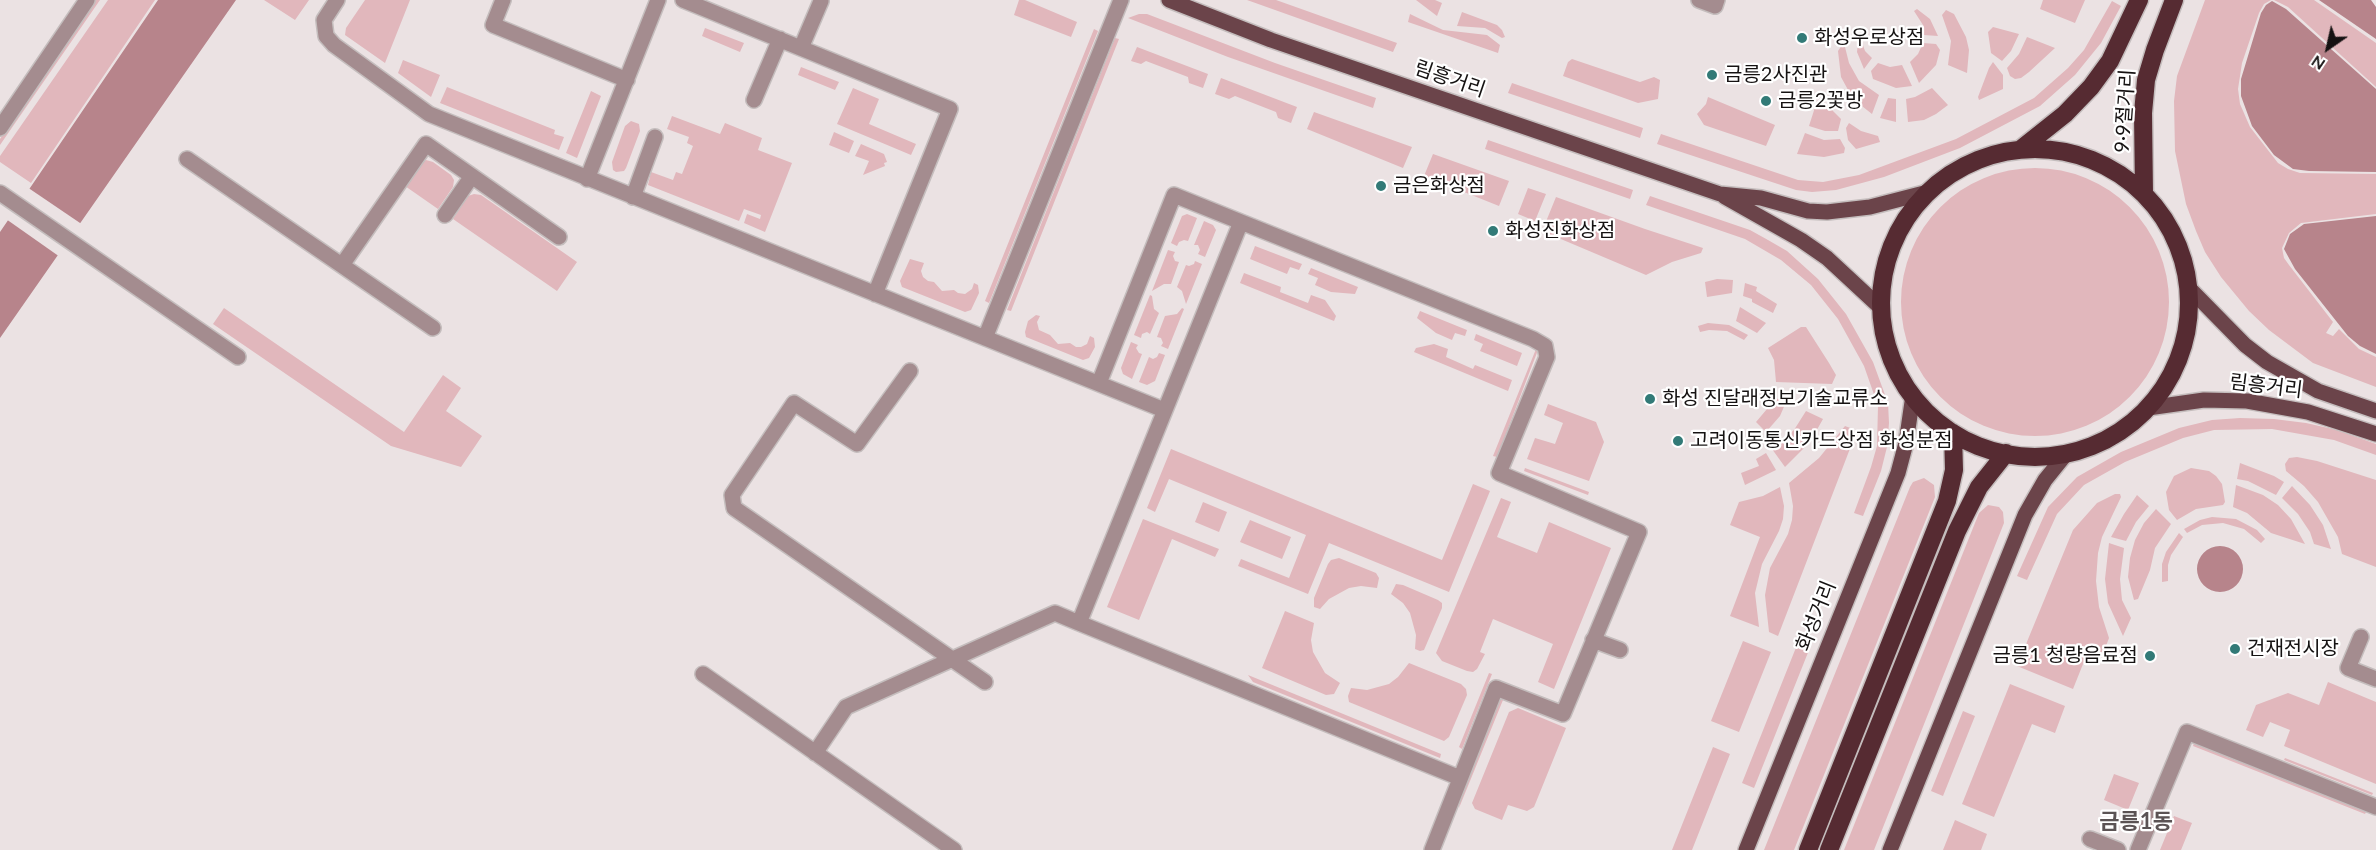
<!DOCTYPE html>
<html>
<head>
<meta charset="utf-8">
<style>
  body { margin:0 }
  #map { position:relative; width:2376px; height:850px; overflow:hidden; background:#ebe2e3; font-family:Lato,sans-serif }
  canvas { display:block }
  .north { position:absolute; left:2298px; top:18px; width:60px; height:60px; -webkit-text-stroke:4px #fff; paint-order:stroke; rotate:214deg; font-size:16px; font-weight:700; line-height:24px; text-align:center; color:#151212 }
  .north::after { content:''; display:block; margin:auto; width:21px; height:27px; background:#151212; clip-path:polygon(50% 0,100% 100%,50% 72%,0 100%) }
</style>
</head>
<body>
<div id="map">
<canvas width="2376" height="850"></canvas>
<div class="north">N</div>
</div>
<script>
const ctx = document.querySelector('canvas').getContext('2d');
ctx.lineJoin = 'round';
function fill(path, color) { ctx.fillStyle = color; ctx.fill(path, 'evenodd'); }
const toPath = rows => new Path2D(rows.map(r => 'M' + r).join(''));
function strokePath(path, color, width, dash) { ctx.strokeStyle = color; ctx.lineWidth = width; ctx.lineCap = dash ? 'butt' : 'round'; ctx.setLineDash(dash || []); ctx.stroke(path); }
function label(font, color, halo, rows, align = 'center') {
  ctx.font = font + ' Lato,"Noto Sans KR",sans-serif'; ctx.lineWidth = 4.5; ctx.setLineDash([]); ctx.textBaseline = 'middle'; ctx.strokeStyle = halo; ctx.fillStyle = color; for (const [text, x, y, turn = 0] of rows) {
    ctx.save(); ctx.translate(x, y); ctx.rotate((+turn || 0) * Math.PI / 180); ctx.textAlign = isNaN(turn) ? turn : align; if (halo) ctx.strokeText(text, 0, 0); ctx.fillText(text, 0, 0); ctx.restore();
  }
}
const green = toPath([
  [96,0,100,0,0,145,0,139],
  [108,0,155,0,31,183,0,162,0,156],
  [264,0,309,0,295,20],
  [365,0,410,0,385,63,345,35,346,28],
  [1019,0,1025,0,1077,22,1071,37,1014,15],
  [1247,0,1276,0,1397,43,1393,52],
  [1416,0,1435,0,1442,3,1437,16],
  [2043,0,2085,0,2075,23,2040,9],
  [2205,0,2271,0,2264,4,2259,13,2242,63,2238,89,2240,104,2250,127,2278,163,2288,169,2300,173,2376,174,2376,214,2301,223,2289,233,2282,248,2284,258,2289,265,2333,322,2326,333,2333,336,2339,329,2359,349,2376,357,2376,387,2313,363,2269,330,2249,311,2221,277,2205,252,2196,231,2186,204,2175,151,2174,101,2177,76],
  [2274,0,2314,0,2376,43,2376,87,2288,7],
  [2112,1,2121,6,2101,43,2075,75,2040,106,1960,148,1884,177,1836,190,1812,192,1796,190,1657,144,1661,134,1798,180,1823,182,1859,175,1956,139,2034,98,2068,68,2084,50],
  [1917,9,1930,19,1938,36,1924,35,1923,25,1914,11],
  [1946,10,1954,14,1966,37,1969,50,1967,73,1948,65,1951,41,1942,15],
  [1462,12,1497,25,1502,30,1505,37,1502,38,1485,28,1457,26],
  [1139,14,1147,14,1275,63,1376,98,1373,108,1228,57,1128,18],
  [1410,14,1443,30,1487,35,1500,45,1498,53,1408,22],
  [1993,27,2019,34,2011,51,2002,61,1991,53,1988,32],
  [705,28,744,43,740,52,702,36],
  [1094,29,1098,31,989,303,985,301],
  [1859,34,1865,51,1872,58,1864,69,1857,52],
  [2027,37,2055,48,2029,72,2021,78,2015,79,2010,76,2007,68,2019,54],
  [1115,38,1119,39,1011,311,1007,310],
  [1923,43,1936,44,1940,50,1936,65,1919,83,1910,62,1918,54],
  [1842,45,1845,47,1849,63,1859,81,1879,95,1872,114,1853,99,1841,77,1838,51],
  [1137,47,1208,74,1203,88,1189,83,1188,77,1146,61,1141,64,1131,61],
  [1572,59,1640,82,1654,77,1660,80,1658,99,1638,103,1563,76,1568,62],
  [403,60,440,75,431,97,398,73],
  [1993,62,2003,75,2003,89,1979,100,1978,97,1989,68],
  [1878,63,1890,67,1902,65,1912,86,1896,88,1873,79,1871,71],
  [801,67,839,82,835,90,798,75],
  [1221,78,1297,107,1291,123,1278,118,1276,112,1235,96,1229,99,1215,94],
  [1512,83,1643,128,1640,138,1508,93],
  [447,87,555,130,554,134,564,137,559,150,440,103],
  [853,88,879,99,869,124,916,144,911,155,837,124],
  [1932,88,1948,105,1936,114,1924,120,1908,122,1906,99,1915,97],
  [591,91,601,96,577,158,566,153],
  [1708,97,1775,125,1766,146,1704,125,1697,114,1706,104],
  [1888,98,1896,99,1896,122,1880,118],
  [1821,99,1841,119,1838,131,1825,131,1809,126,1817,101],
  [1314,112,1412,147,1403,168,1307,129],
  [672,116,720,134,725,123,762,138,758,150,792,163,765,232,744,223,747,214,760,219,761,215,744,209,739,221,648,185,651,172,673,180,676,172,682,174,693,146,687,143,689,137,667,129],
  [631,121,639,124,640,131,626,168,624,171,616,172,613,170,612,162,625,126],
  [1849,123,1861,131,1878,136,1880,142,1856,149,1848,140,1846,128],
  [834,132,854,141,849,153,829,145],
  [1805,133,1824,140,1840,139,1845,148,1844,153,1824,157,1797,154],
  [1488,140,1633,190,1630,199,1485,149],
  [861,144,884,154,887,162,884,163,885,166,863,175,869,161,855,156],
  [1433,154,1509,181,1499,206,1424,176],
  [426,160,433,162,451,175,454,180,453,187,438,209,405,186,420,165],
  '1901 302a134 134 0 1 1 268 0a134 134 0 1 1-268 0Z',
  [1528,188,1546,194,1535,221,1518,214],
  [474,194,481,195,577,262,557,291,453,219,468,196],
  [1650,196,1750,230,1768,240,1787,251,1818,279,1846,314,1873,362,1888,403,1889,423,1887,447,1881,471,1863,516,1854,513,1871,467,1877,446,1878,406,1864,366,1838,319,1811,285,1781,260,1745,239,1646,205],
  [1556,197,1645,229,1703,248,1701,253,1672,262,1646,275,1549,234,1549,227,1545,224],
  [1187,214,1197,218,1188,241,1184,240,1179,242,1177,246,1171,243,1182,216],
  [1204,221,1213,225,1216,230,1205,257,1198,254,1200,250,1198,245,1194,245],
  [1255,246,1302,264,1299,270,1290,267,1287,274,1250,259],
  [1168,250,1175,252,1173,256,1175,261,1179,262,1171,284,1164,284,1152,291],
  [910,259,924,263,921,271,923,277,928,281,934,282,942,291,954,290,958,293,965,294,972,289,974,283,978,285,979,293,971,310,965,312,902,287,900,281],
  [1195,261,1202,264,1186,304,1182,291,1177,287,1186,265,1189,266,1194,264],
  [1311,268,1358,287,1355,294,1331,292,1315,285,1318,278,1308,274],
  [1244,273,1281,287,1280,292,1308,303,1311,295,1325,300,1336,316,1334,321,1240,283],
  [1717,279,1733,280,1732,293,1707,297,1705,282],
  [1745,283,1757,287,1756,291,1777,304,1773,313,1752,302,1752,299,1743,296],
  [1150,295,1152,296,1154,309,1159,313,1150,334,1147,332,1142,334,1141,338,1134,335],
  [1740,307,1766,323,1757,333,1736,321],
  [224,308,404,432,443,375,461,388,446,411,482,436,461,467,391,446,213,324],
  [1182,308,1184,309,1168,349,1161,346,1163,343,1161,338,1157,337,1165,316,1177,314],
  [1420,311,1467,330,1465,336,1455,333,1452,340,1436,333,1417,318],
  [1036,315,1040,316,1037,322,1039,330,1050,335,1058,344,1070,343,1076,347,1081,347,1087,344,1090,336,1094,338,1095,347,1089,358,1083,360,1026,337,1025,332,1028,321],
  [1708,323,1729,325,1748,335,1744,340,1727,331,1709,330,1700,332,1698,326],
  [1801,327,1806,327,1829,363,1836,375,1832,384,1776,382,1774,360,1768,348],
  [1476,334,1522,353,1517,366,1480,351,1483,344,1474,340],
  [1131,342,1138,345,1136,348,1139,353,1142,354,1132,379,1123,374,1121,368],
  [1434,344,1448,349,1446,357,1473,369,1475,365,1512,380,1508,391,1414,352,1416,348],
  [1536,349,1538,350,1497,457,1493,456],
  [1159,353,1165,355,1155,381,1147,385,1139,382,1149,357,1153,359,1157,357],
  [1773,397,1786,402,1780,416,1766,432,1756,422,1767,409],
  [1548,404,1596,422,1604,442,1589,481,1527,459,1535,438,1555,444,1563,423,1544,415],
  [1806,411,1823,419,1810,442,1785,467,1772,449,1794,430],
  [2240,418,2274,419,2306,423,2337,430,2376,444,2376,455,2334,440,2272,429,2214,430,2183,438,2125,462,2084,485,2057,514,2027,580,2017,576,2048,507,2077,477,2121,452,2179,428,2212,420],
  [1845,426,1853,429,1851,446,1778,636,1769,632,1765,595,1770,568,1788,534,1792,520,1793,506,1789,483,1819,458],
  [1171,449,1442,560,1473,484,1490,491,1449,592,1329,543,1308,594,1238,566,1241,559,1289,578,1306,535,1169,479,1155,512,1147,508],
  [1766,453,1776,470,1745,485,1741,473,1759,466,1756,459],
  [2297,457,2317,461,2376,480,2376,567,2342,554,2338,537,2318,502,2304,486,2286,471,2285,464,2289,458],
  [2240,463,2274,476,2284,482,2276,495,2248,481,2237,479],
  [1525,468,1589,492,1588,495,1524,471],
  [2191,468,2209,471,2216,476,2222,484,2225,502,2223,505,2196,509,2177,520,2169,510,2166,492,2174,476],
  [1924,478,1934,485,1935,497,1794,850,1764,850,1910,487,1913,482],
  [2236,485,2263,495,2278,505,2291,519,2305,544,2271,533,2247,513,2233,507],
  [2292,486,2310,505,2323,525,2331,549,2314,544,2310,532,2298,514,2282,498],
  [1780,487,1784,506,1783,519,1779,531,1762,564,1755,593,1759,627,1730,616,1760,537,1730,525,1739,502,1763,496],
  [2115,494,2120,494,2121,497,2102,537,2098,553,2096,581,2099,607,2109,638,2103,654,2089,649,2073,689,2017,666,2073,530,2097,503],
  [2137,495,2149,506,2136,522,2126,541,2111,537,2124,514],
  [1501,498,1511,502,1497,537,1537,553,1549,522,1611,548,1554,689,1538,682,1553,644,1493,619,1480,652,1485,654,1477,669,1473,672,1467,671,1442,661,1436,653],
  [1203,502,1227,512,1219,532,1195,522],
  [1988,505,1999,507,2003,512,2004,523,1874,850,1844,850,1979,513],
  [2156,509,2171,524,2155,548,2150,570,2138,599,2134,600,2128,577,2130,558,2135,540,2144,523],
  [2212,517,2236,519,2257,530,2265,539,2261,543,2244,529,2223,523,2202,525,2187,533,2184,529,2200,520],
  [1143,519,1219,549,1215,557,1172,539,1139,620,1107,607],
  [1250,520,1291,537,1282,559,1240,542],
  [2179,533,2183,537,2171,555,2168,565,2168,581,2162,582,2162,564,2166,552],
  [2109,543,2124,548,2120,579,2122,600,2131,618,2123,636,2108,603,2105,579],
  [1339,558,1376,573,1379,578,1377,588,1361,586,1349,588,1329,599,1320,609,1314,607,1314,598,1328,564,1331,560],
  [1396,584,1403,585,1438,600,1442,603,1442,608,1424,650,1420,651,1415,649,1416,635,1410,613,1403,603,1391,594],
  [1285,611,1314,623,1311,640,1313,652,1325,673,1340,683,1334,694,1326,695,1262,668],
  [1743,641,1771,652,1739,732,1711,721],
  [1797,645,1809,650,1754,788,1742,783],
  [1409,663,1461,684,1466,689,1467,695,1449,737,1444,741,1349,702,1348,696,1351,688,1367,690,1389,684,1398,677],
  [1489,673,1492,674,1462,749,1459,747],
  [1248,675,1441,754,1440,758,1253,682],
  [2328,682,2376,702,2376,784,2284,746,2290,730,2270,722,2263,737,2246,730,2256,705,2288,693,2319,705],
  [2010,684,2065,706,2055,733,2032,724,1994,817,1962,804],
  [1500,699,1503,700,1459,808,1460,801],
  [1518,708,1566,728,1534,807,1527,811,1508,805,1502,820,1475,809,1472,803,1509,712],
  [1963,711,1975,716,1943,796,1931,791],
  [2194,743,2366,812,2365,814,2193,746],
  [1713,747,1730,754,1692,850,1672,850],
  [2285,758,2373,793,2372,795,2284,760],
  [2114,774,2139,783,2128,810,2104,800],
  [2174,816,2192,823,2181,850,2160,850],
  [1955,820,1987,834,1981,850,1943,850]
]);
const water = toPath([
  [158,0,236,0,0,338,0,232],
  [2319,0,2371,0,2376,7,2376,39],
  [2272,1,2286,9,2376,89,2376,172,2309,171,2293,169,2274,155,2252,126,2241,96,2241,79,2261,13,2266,5],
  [2376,216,2376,354,2360,346,2348,336,2295,269,2284,249,2290,234,2304,224],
  '2197 569a23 23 0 1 1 46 0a23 23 0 1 1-46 0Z'
]);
const pier = toPath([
  [27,187,83,225,60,257,6,219]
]);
const minor = toPath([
  [337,0,324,20,326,36,334,45,429,114,1164,410],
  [503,0,493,25,627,80],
  [683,0,950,109,875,294],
  [1699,0,1715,6,1717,0],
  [801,48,821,1],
  [754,100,780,39],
  [0,128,87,0],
  [187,159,433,328],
  [587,179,658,0],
  [0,193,238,357],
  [633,197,655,137],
  [445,215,472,176],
  [342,265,426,144,559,237],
  [985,338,1121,0],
  [910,371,857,444,794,403,732,495,734,508,985,682],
  [1099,383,1174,195,1241,222],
  [2361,637,2348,668,2376,679],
  [1593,640,1620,650],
  [703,674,954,850],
  [815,753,846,707,1055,613,1079,623],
  [2090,839,2118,850],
  [1432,850,1496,688,1563,714,1639,532,1499,473,1547,357,1545,346,1533,339,1241,222,1079,623,1460,778],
  [2138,850,2187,732,2376,807]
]);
const major = toPath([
  [1169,0,1271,40,1720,194,1761,198,1808,211,1827,212,1870,207,1928,192],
  [1725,197,1801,240,1827,258,1882,309],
  [2189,288,2245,345,2267,362,2318,391,2376,411],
  [2148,408,2204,400,2247,401,2308,412,2376,434],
  [1746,850,1898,473,1906,443,1913,395],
  [1890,850,2025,515,2045,480,2066,454]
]);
const highway = toPath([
  [2021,149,2065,114,2091,87,2110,61,2139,0],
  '1881 303a154 154 0 1 1 308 0a154 154 0 1 1-308 0Z',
  [2144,194,2143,113,2146,80,2155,50,2174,0],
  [1808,850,1947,501,1954,470,1953,433],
  [1829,850,1957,531,1979,487,2006,453]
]);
const markers = [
  [1802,38,6,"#327a77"],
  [1712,75,6,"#327a77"],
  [1766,101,6,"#327a77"],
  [1381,186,6,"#327a77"],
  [1493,231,6,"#327a77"],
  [1650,399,6,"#327a77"],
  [1678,441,6,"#327a77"],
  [2235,649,6,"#327a77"],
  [2150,656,6,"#327a77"]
];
const poiNames = [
  ["화성우로상점",1814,38],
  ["금릉2사진관",1724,75],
  ["금릉2꽃방",1778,101],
  ["금은화상점",1393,186],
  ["화성진화상점",1505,231],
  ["화성 진달래정보기술교류소",1662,399],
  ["고려이동통신카드상점 화성분점",1690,441],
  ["건재전시장",2247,649],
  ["금릉1 청량음료점",2138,656,"right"]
];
const streetNames = [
  ["림흥거리",1450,79,19],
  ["9·9절거리",2125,111,-86],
  ["림흥거리",2266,386,7],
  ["화성거리",1816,616,-68]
];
const quarterNames = [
  ["금릉1동",2136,822]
];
fill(green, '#e1b7bc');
fill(water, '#b7848b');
fill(pier, '#ebe2e3');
strokePath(minor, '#c4bdbd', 18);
strokePath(major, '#c4bdbd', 18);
strokePath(highway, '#c4bdbd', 21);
strokePath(minor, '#a48c8f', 15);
strokePath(major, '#6b444a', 15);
strokePath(highway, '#562b32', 18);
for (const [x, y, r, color] of markers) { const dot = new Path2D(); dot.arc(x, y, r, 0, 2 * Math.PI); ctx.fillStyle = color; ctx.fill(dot); strokePath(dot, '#fff', 2); }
label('20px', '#151212', '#fff', poiNames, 'left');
label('20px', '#151212', '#fff', streetNames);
label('bold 22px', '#5b5354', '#fff', quarterNames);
</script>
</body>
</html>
